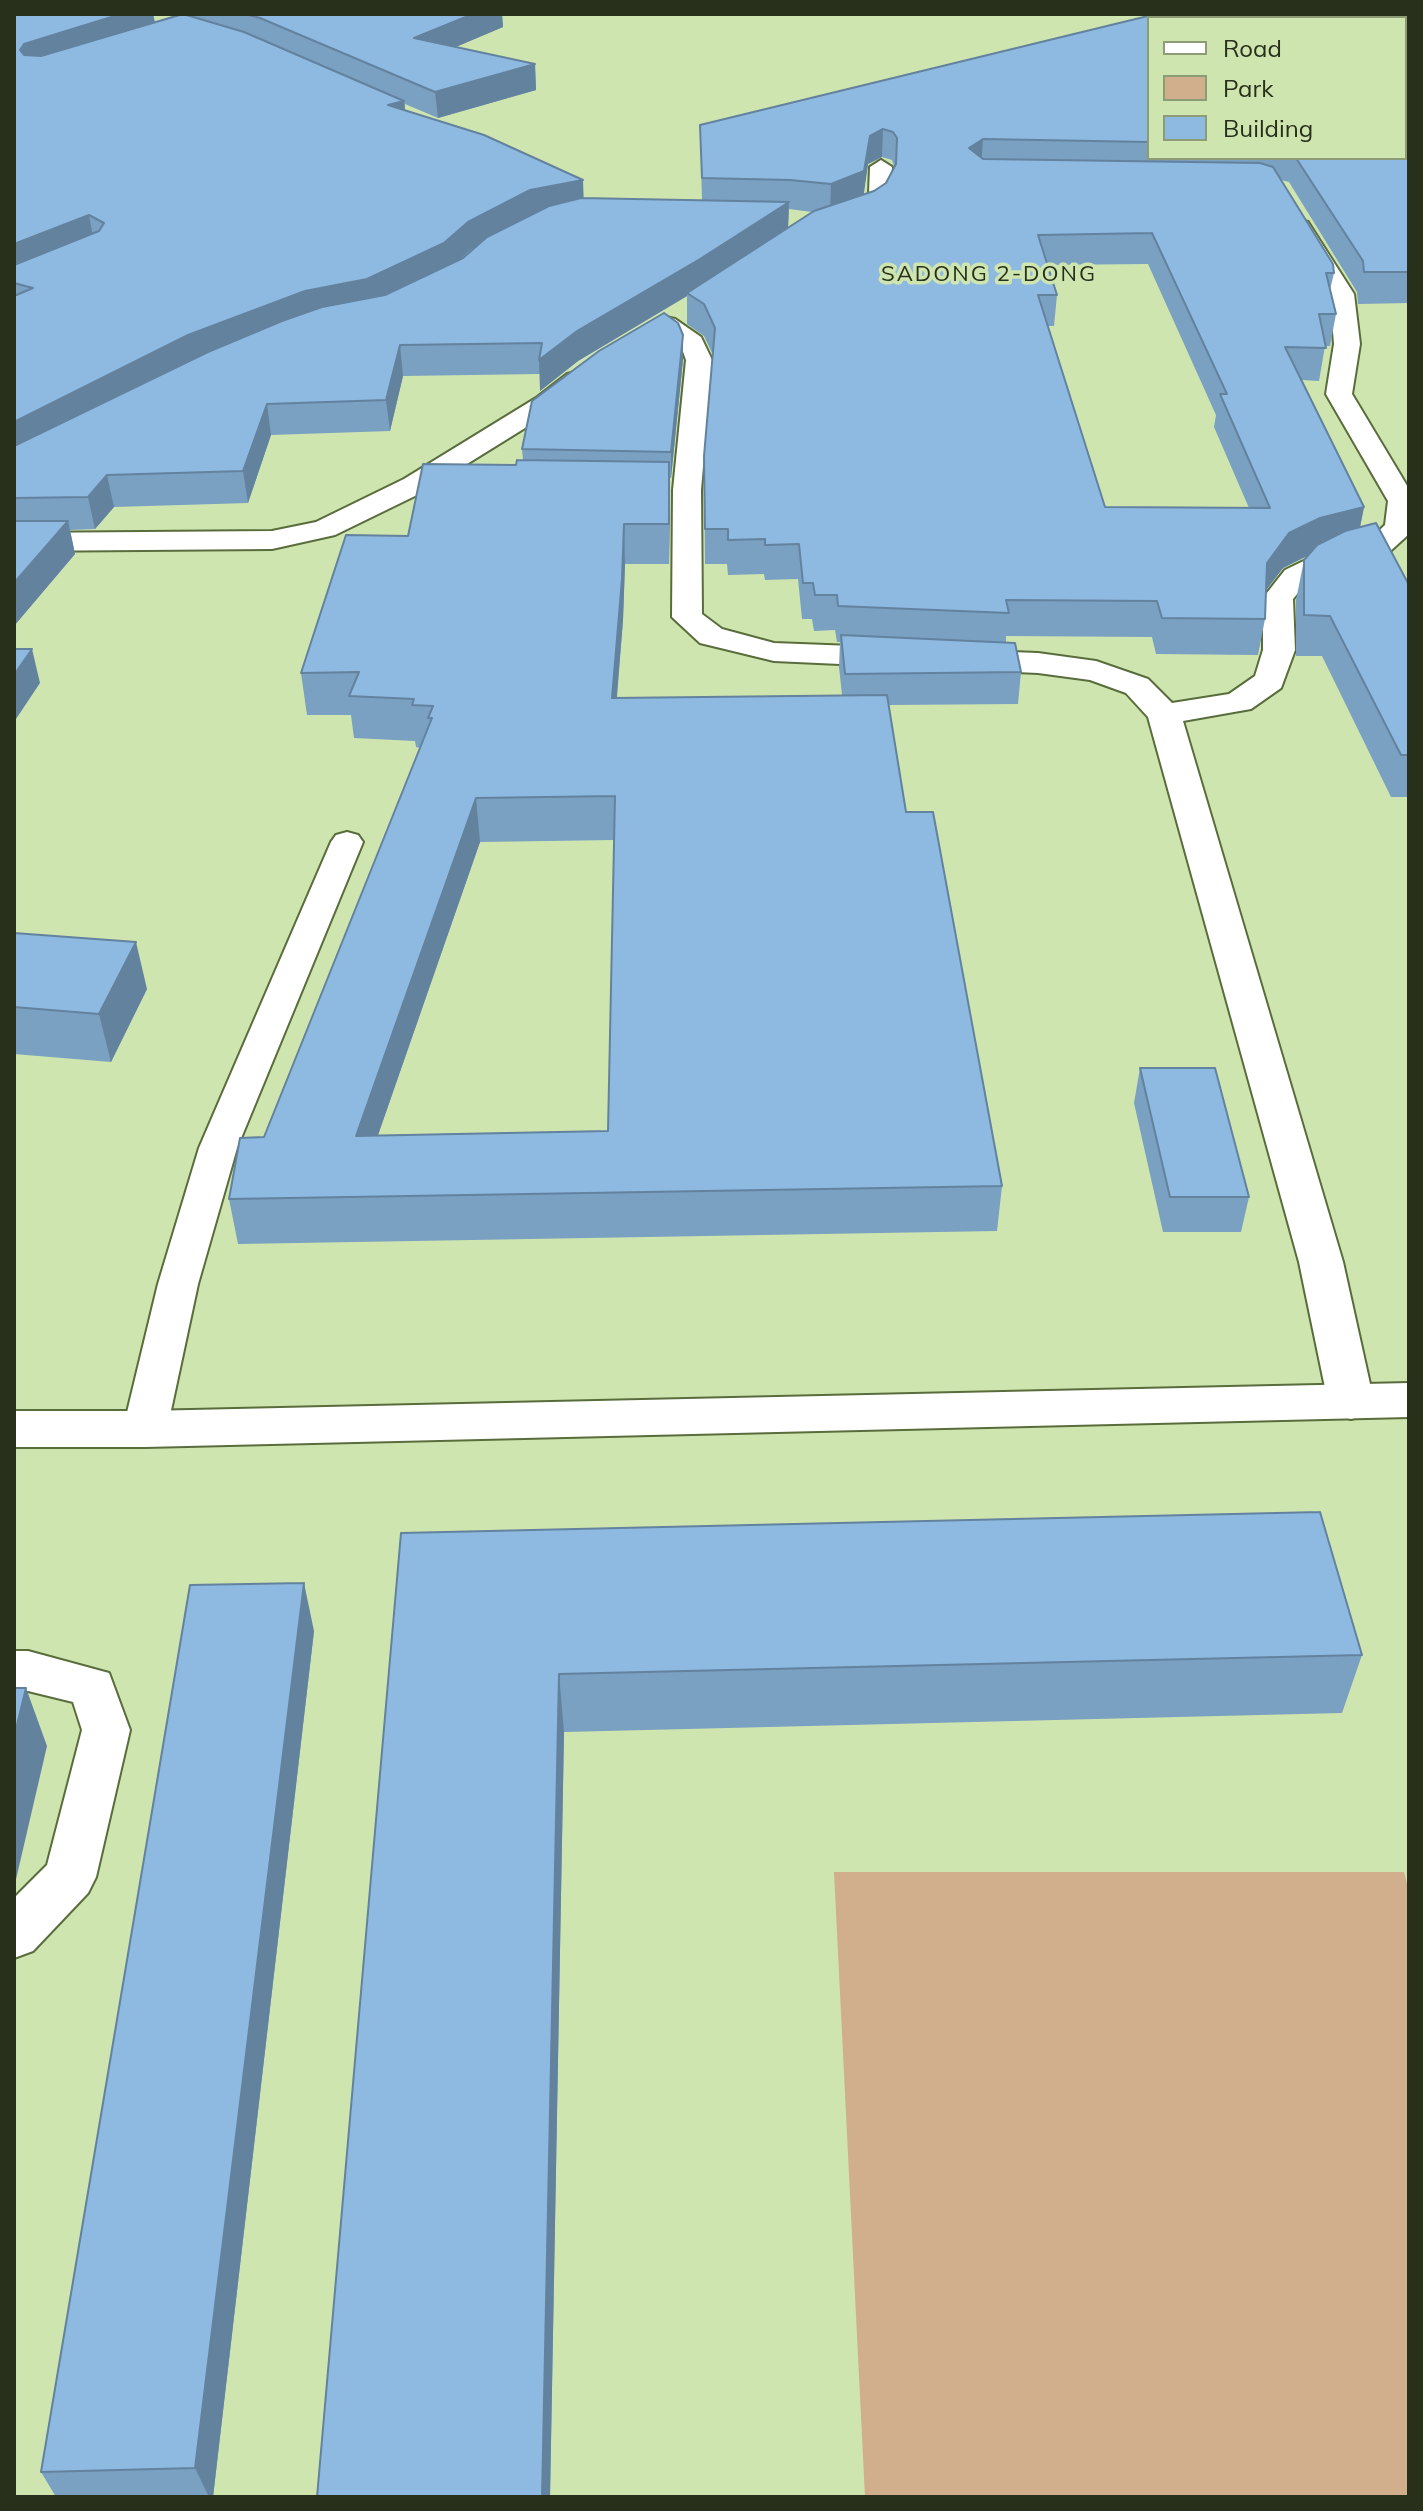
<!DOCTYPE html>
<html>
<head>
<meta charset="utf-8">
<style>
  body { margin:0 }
  #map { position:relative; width:1423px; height:2511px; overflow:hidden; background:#cfe5b0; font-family:Mulish,sans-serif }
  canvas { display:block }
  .frame { position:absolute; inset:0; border:16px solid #28301c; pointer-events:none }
  .legend { position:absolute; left:1147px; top:16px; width:260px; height:144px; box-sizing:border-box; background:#cfe5b0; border:2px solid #8c9d75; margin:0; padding:10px 14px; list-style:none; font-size:24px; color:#28301c }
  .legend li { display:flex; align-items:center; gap:16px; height:40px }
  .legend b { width:40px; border:2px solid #8c9d75 }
</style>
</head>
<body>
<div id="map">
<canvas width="1423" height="2511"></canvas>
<div class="frame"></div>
<ul class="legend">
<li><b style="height:10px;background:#fff"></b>Road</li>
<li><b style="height:22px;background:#d1ae8c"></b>Park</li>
<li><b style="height:22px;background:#8ebae2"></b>Building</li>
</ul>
</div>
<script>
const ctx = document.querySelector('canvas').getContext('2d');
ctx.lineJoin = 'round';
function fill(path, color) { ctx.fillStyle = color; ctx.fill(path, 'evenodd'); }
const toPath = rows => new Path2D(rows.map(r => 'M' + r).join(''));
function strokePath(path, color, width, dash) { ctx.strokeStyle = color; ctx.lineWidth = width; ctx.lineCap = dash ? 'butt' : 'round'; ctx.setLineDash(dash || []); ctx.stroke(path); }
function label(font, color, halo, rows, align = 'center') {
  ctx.font = font + ' Mulish,sans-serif'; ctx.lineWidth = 7; ctx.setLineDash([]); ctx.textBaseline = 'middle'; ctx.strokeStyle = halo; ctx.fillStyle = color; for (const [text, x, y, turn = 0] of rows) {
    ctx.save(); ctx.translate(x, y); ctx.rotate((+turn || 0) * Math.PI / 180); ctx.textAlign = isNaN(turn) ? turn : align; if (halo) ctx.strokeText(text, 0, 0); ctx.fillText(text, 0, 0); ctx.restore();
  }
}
const green = toPath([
  [834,1872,1404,1872,1409,1891,1409,2497,865,2497]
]);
const service = toPath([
  [347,832,358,835,363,842,237,1148,198,1284,167,1429,160,1440,145,1445,130,1440,123,1429,158,1284,199,1148,331,842,336,835,347,832],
  [14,1651,28,1651,109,1673,130,1730,96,1877,88,1893,33,1951,14,1958,14,1898,47,1865,82,1730,73,1702,28,1691,14,1691,14,1651]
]);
const minor = toPath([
  [881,160,892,167,891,193,883,210,872,218,847,227,831,227,828,222,831,217,865,202,869,193,870,167,881,160],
  [1300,220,1308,222,1354,294,1360,344,1352,394,1409,489,1409,534,1387,554,1336,568,1307,582,1293,599,1295,650,1281,688,1251,709,1183,721,1343,1262,1374,1402,1368,1414,1351,1419,1334,1414,1328,1402,1299,1262,1148,717,1126,693,1090,680,1038,673,774,661,700,643,672,617,673,490,686,360,681,346,654,324,657,319,666,317,675,319,701,337,712,360,701,490,702,614,722,629,774,643,1038,653,1096,661,1148,679,1172,703,1229,694,1255,676,1263,650,1263,598,1285,570,1314,556,1367,542,1385,525,1388,501,1326,394,1334,344,1330,294,1289,227,1292,222,1300,220],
  [576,372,585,374,589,380,585,386,554,410,446,477,490,480,494,486,490,492,419,494,335,535,272,549,14,551,14,533,272,531,316,522,404,479,536,398,567,374,576,372]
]);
const tertiary = toPath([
  [1409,1383,1409,1417,145,1447,14,1447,14,1411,145,1411,1409,1383]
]);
const wall = toPath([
  [14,14,153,14,155,22,173,16,166,14,502,14,503,27,455,47,535,64,536,90,438,118,405,104,405,110,584,198,702,200,700,125,1149,18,1149,158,1405,158,1409,14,1409,303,1358,304,1357,292,1289,182,1281,180,1334,273,1330,290,1336,314,1330,346,1325,346,1319,381,1302,380,1364,507,1360,527,1409,585,1409,797,1391,797,1322,656,1296,656,1296,600,1304,560,1307,556,1283,568,1266,590,1265,619,1258,655,1156,654,1152,637,1006,636,1006,643,1021,672,1018,704,889,705,906,812,1002,1186,997,1231,238,1244,229,1199,264,1137,420,748,416,747,415,741,354,738,351,715,307,715,301,673,408,536,523,460,522,449,683,360,671,478,670,478,669,564,625,564,623,620,617,698,842,695,839,667,840,642,837,642,835,630,814,631,812,619,802,619,798,579,765,580,764,574,728,575,727,564,705,564,704,456,713,355,704,336,687,324,687,296,578,361,540,391,540,374,403,376,390,431,271,435,248,503,114,507,95,529,70,530,75,554,14,626],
  [882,157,892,160,894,166,886,183,874,191,863,195,868,164],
  [789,209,812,212,788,227],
  [1148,264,1216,415,1214,427,1249,508,1105,507,1048,326,1054,326,1057,295,1048,265],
  [614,840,608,1131,378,1135,480,842],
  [14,933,147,989,111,1062,14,1054],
  [1140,1068,1249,1197,1241,1232,1163,1232,1134,1103],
  [401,1533,1362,1655,1342,1713,564,1732,550,2497,317,2497],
  [314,1631,213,2497,56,2497,41,2472]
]);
const shadedWall = toPath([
  [121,14,153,14,156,29,25,75,20,50,24,44],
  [473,14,502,14,503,27,416,64,414,38],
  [535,64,536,90,438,118,435,92],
  [404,101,407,127,388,105],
  [883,129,882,157,868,164,863,200,830,214,831,184,870,136],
  [983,139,981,168,969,148],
  [583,180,584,208,532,218,470,250,446,271,14,457,14,422,188,335,468,222,530,190],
  [789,202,788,230,687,293,687,296,578,361,540,391,539,360,577,331],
  [89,215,94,243,14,276,14,244],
  [683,335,683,360,671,478,671,452],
  [400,345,403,376,390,431,386,400],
  [267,404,271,435,248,503,243,471],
  [669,462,670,501,669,564],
  [107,475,114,507,95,529,88,497],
  [1364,507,1357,542,1313,553,1283,568,1260,598,1267,563,1289,533,1320,518],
  [68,521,75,554,14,626,14,583],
  [624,524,625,564,623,620,613,741,612,698],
  [32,649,40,683,14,722,14,675],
  [476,798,480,842,362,1181,356,1136],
  [136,942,147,989,111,1062,99,1014],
  [304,1583,314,1631,213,2497,209,2497,195,2468],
  [559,1674,564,1732,550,2497,542,2497],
  [26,1688,47,1746,14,1888,14,1737]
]);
const building = toPath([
  [14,14,121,14,24,44,20,50,24,55,41,56,183,14,244,32,404,101,388,105,484,135,583,180,530,190,468,222,444,243,367,279,305,291,188,335,14,422,14,296,33,288,14,283,14,265,99,231,104,223,89,215,14,244,14,14],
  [245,14,473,14,414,38,535,64,435,92,260,18,245,14],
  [1177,14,1409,14,1409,272,1364,272,1363,261,1296,158,1405,158,1405,18,1154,18,1177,14],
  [1148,16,1153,18,1149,18,1149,142,983,139,969,148,983,159,1260,163,1273,167,1333,264,1334,273,1326,273,1336,314,1319,314,1326,348,1285,347,1364,507,1320,518,1289,533,1267,563,1265,619,1162,618,1157,601,1006,600,1009,613,838,606,837,595,815,595,813,583,803,583,799,544,765,545,765,539,728,540,728,529,705,529,704,456,715,328,704,304,687,293,814,211,874,191,886,183,896,164,897,138,893,132,883,129,870,136,864,171,831,184,790,180,702,178,700,125,1148,16],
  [1152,233,1227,394,1220,394,1270,508,1105,507,1038,295,1057,295,1038,235,1152,233],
  [581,198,789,202,700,259,577,331,539,360,542,343,400,345,386,400,267,404,243,471,107,475,88,497,14,498,14,446,208,352,282,321,322,307,385,295,463,258,487,237,549,206,581,198],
  [664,313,678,323,683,335,671,452,522,449,532,401,599,351,664,313],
  [517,460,669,462,669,524,624,524,622,579,612,698,887,695,906,812,933,812,1002,1186,229,1199,240,1138,264,1137,432,718,428,718,433,706,412,705,414,699,349,696,359,672,301,673,346,535,408,536,423,464,516,465,517,460],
  [615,796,608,1131,356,1136,476,798,615,796],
  [14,521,68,521,14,583,14,521],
  [1376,523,1409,585,1409,755,1401,755,1330,616,1304,615,1304,560,1317,545,1345,531,1376,523],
  [841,635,1015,643,1021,672,845,674,841,635],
  [14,649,32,649,14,675,14,649],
  [14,933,136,942,99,1014,14,1007,14,933],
  [1140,1068,1215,1068,1249,1197,1170,1197,1140,1068],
  [1320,1512,1362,1655,559,1674,542,2497,317,2497,401,1533,1320,1512],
  [304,1583,195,2468,41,2472,190,1585,304,1583],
  [14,1688,26,1688,14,1737,14,1688]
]);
const farQuarternames = [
  ["SADONG 2-DONG",989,274]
];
fill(green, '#d1ae8c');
strokePath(service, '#596c3c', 4);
strokePath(minor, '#596c3c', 4);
strokePath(tertiary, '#596c3c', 4);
fill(service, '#fff');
fill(minor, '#fff');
fill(tertiary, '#fff');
fill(wall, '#7aa0c2');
fill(shadedWall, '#63829e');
fill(building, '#8ebae2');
strokePath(building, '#63829e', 2);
ctx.letterSpacing = '2px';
label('22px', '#28301c', '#cfe5b0', farQuarternames);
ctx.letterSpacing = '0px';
</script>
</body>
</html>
